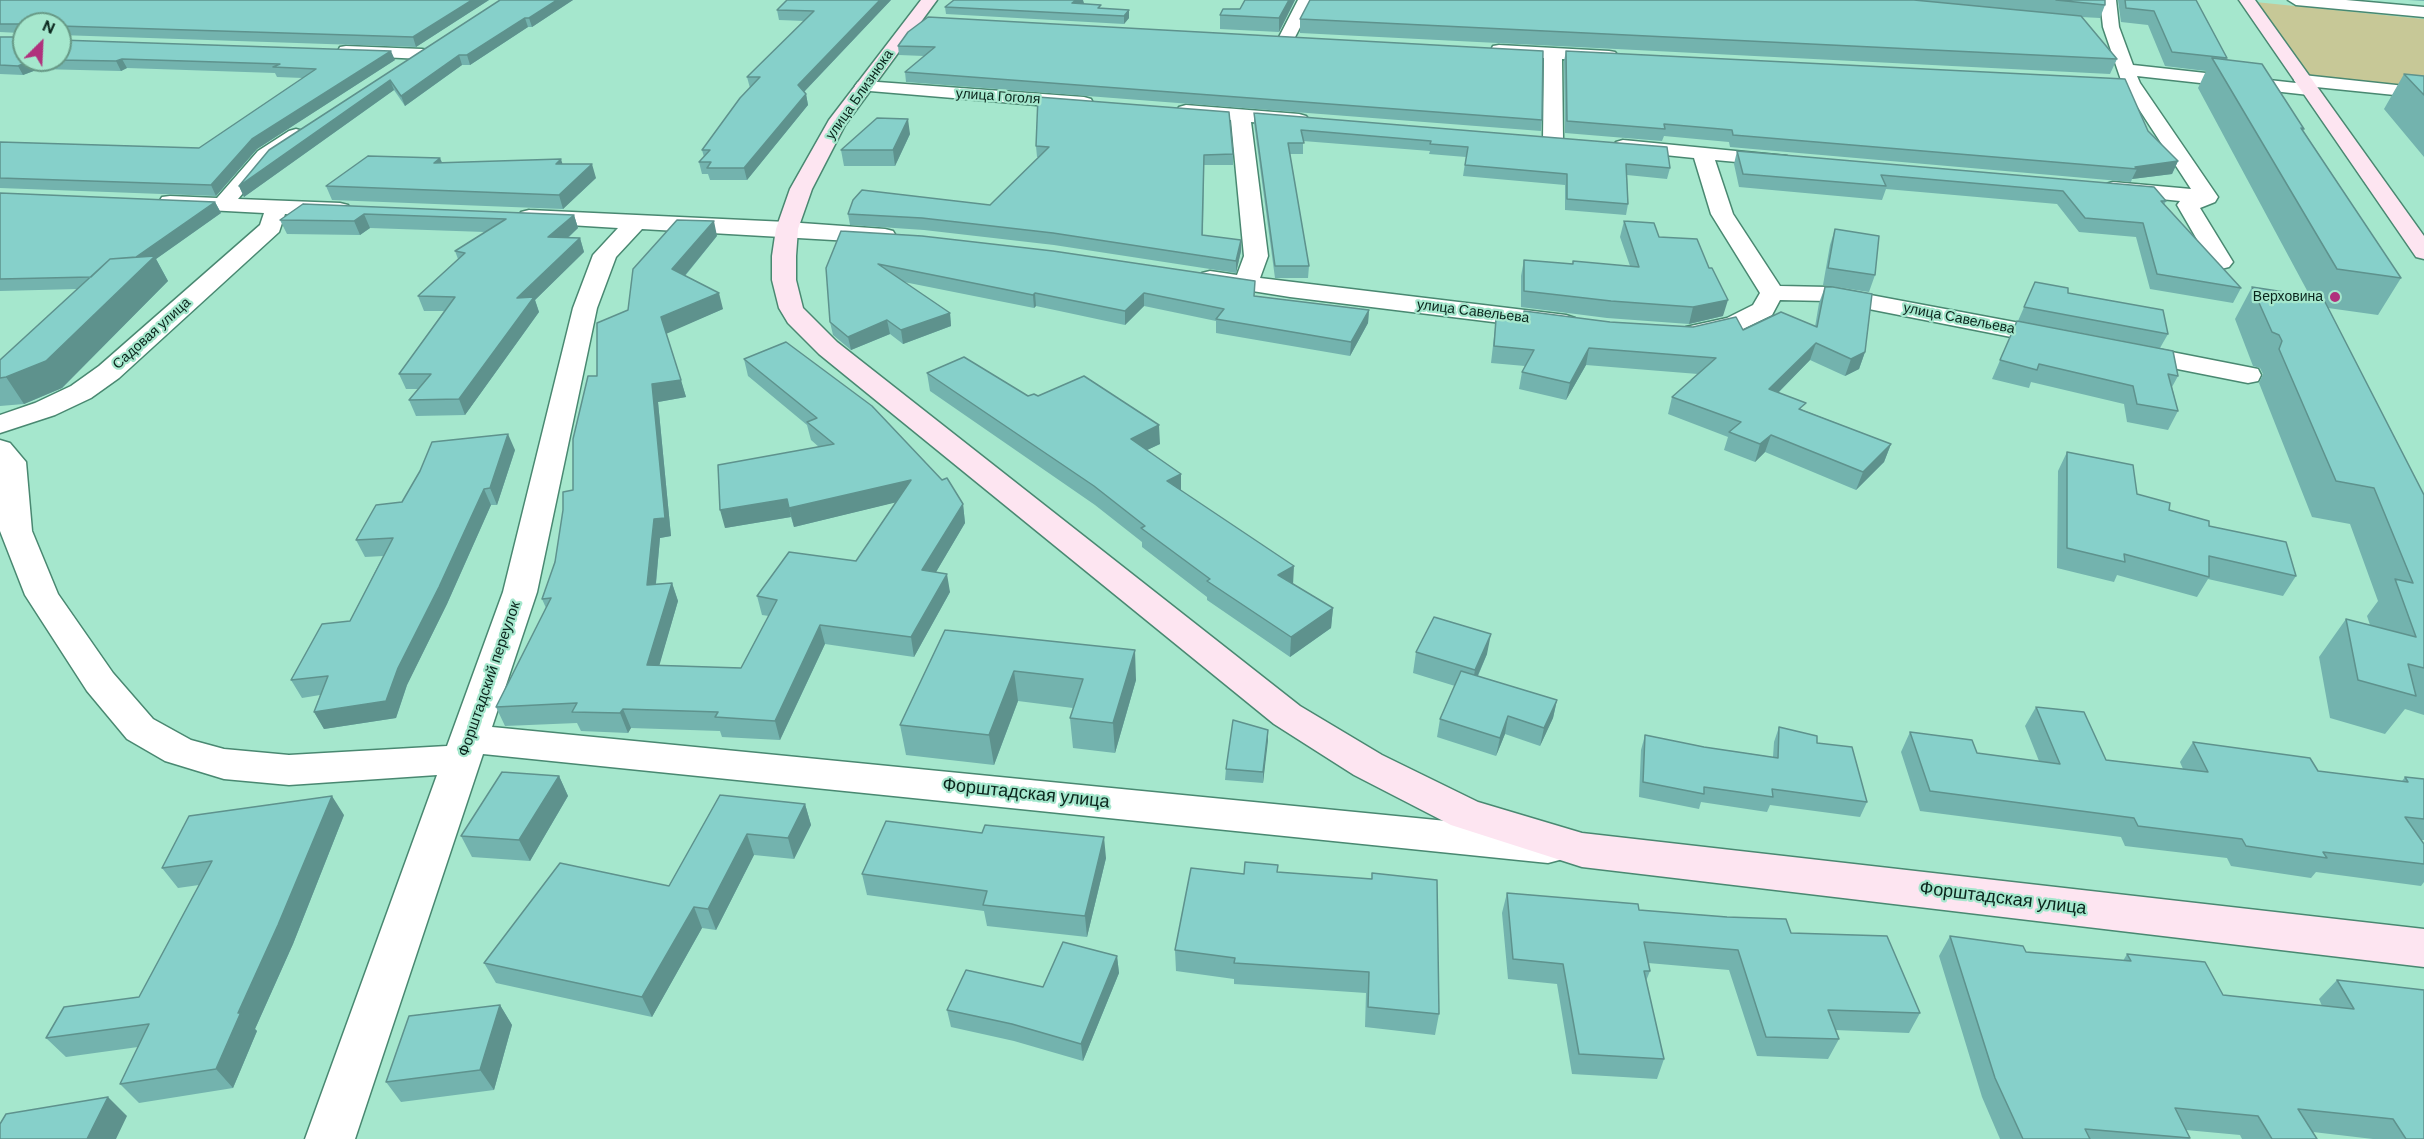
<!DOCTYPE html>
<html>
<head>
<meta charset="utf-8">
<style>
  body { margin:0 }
  #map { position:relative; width:2424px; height:1139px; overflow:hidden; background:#a5e7cd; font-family:"DM Sans",sans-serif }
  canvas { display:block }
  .north { position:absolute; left:12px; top:12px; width:60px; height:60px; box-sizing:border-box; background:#a5e7cd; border:2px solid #679986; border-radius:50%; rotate:24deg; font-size:16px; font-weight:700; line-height:24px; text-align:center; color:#0a251c }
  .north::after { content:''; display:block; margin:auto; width:21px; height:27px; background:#b0307c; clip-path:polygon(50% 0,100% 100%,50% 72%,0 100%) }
</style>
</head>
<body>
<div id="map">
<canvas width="2424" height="1139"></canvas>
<div class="north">N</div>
</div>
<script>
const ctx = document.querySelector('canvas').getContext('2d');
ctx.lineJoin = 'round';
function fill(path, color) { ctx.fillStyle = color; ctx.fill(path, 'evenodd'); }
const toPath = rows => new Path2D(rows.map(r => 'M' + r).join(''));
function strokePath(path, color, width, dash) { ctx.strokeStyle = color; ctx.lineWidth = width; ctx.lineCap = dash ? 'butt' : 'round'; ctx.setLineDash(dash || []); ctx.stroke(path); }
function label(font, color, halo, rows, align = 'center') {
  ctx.font = font + ' "DM Sans",sans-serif'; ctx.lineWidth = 4.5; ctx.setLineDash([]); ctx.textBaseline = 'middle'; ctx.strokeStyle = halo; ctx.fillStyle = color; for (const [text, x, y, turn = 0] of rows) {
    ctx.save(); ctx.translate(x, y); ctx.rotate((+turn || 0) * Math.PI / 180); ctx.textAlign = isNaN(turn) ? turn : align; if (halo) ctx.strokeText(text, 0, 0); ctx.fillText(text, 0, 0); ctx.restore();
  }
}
const green = toPath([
  [2255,2,2424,19,2424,89,2305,76]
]);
const street = toPath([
  [1298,0,1314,0,1292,43,1280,43,1278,39,1298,0],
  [2100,0,2116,0,2119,27,2133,65,2296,83,2294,80,2297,76,2303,75,2424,88,2424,98,2316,87,2318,90,2315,94,2309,95,2137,76,2140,83,2218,197,2215,202,2200,208,2233,262,2229,267,2221,269,2213,267,2177,205,2180,201,2113,194,2106,192,2102,188,2106,184,2113,182,2191,189,2122,83,2103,27,2100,0],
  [2288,0,2346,0,2424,7,2424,17,2296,5,2288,0],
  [1499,45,1609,51,1615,52,1618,56,1615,60,1609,61,1562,59,1563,140,1560,144,1553,146,1546,144,1543,140,1544,58,1493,54,1491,50,1493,46,1499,45],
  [346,46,422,49,428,50,431,54,428,58,422,59,340,55,338,51,340,47,346,46],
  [864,81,1084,97,1091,99,1093,103,1091,107,1084,109,858,90,855,86,858,82,864,81],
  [1186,105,1299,114,1306,116,1309,120,1306,124,1299,126,1251,122,1268,256,1260,278,1566,315,1575,318,1579,323,1575,328,1566,331,1290,297,1202,283,1198,278,1202,273,1210,271,1237,275,1244,256,1231,120,1179,115,1177,111,1179,107,1186,105],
  [296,129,303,131,306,135,303,139,272,159,238,199,340,203,348,205,351,210,348,215,340,217,285,214,279,232,119,378,91,398,55,415,0,433,0,415,35,403,71,386,99,366,260,225,264,213,170,208,162,207,159,202,162,197,170,196,217,198,258,151,289,131,296,129],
  [1623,140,1787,156,1790,160,1787,164,1780,166,1715,160,1733,214,1780,286,1828,287,2057,330,2066,333,2070,338,2066,343,2057,346,1828,301,1780,300,1772,315,1743,329,1695,340,1686,337,1682,332,1686,327,1727,318,1753,305,1760,293,1711,214,1694,158,1616,150,1613,146,1616,142,1623,140],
  [529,210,787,222,885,229,893,231,896,236,893,241,885,243,642,229,616,257,597,308,537,592,492,727,1548,831,1563,835,1569,847,1563,859,1548,863,483,754,355,1139,305,1139,437,775,289,785,224,779,165,761,127,739,87,691,25,595,0,531,0,440,10,443,26,462,32,531,58,594,113,673,153,719,191,740,224,749,289,755,447,746,503,592,573,308,593,255,618,228,521,222,518,217,521,212,529,210],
  [2131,344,2248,367,2258,369,2261,375,2258,381,2248,383,2122,358,2118,352,2122,346,2131,344]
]);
const secondary = toPath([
  [921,0,937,0,845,125,812,189,798,229,796,256,796,280,803,308,837,342,1300,706,1382,755,1478,802,1582,833,2424,929,2424,967,1582,867,1451,825,1354,775,1274,724,819,354,788,323,779,308,772,280,772,256,776,229,790,189,829,120,921,0],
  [2239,0,2255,0,2424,236,2424,259,2416,257,2239,0]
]);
const wall = toPath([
  [0,0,489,0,416,47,60,35,60,24,24,24,24,60,60,60,60,40,395,60,257,149,216,196,0,188,0,142,199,148,303,78,277,77,275,73,127,68,121,71,39,69,23,75,0,74,0,37,20,37,20,33,0,32],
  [500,0,573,0,532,27,528,27,470,65,462,65,405,106,394,90,244,197,239,186],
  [891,0,804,92,806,94,808,105,747,180,710,180,708,174,702,174,699,162,704,157,702,150,750,88,747,77,805,21,779,20,777,10],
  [1245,0,1295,0,1279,32,1220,29,1220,15,1240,9],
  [1915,0,2105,0,2105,5,2100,18,2081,17,2117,59,2110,74,1300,33,1300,19],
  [2118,0,2196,0,2227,58,2226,60,2304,129,2303,130,2401,278,2378,315,2328,308,2424,495,2424,715,2405,709,2385,734,2330,718,2319,657,2346,619,2370,625,2367,616,2378,601,2350,524,2312,517,2259,383,2263,374,2260,368,2253,366,2235,319,2252,287,2310,296,2198,88,2206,71,2165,66,2148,25,2121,22],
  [2408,0,2424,0,2424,1],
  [1084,3,1082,4,1101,8,1129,18,1124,24,946,14,945,7],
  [908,32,1542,120,1541,131,906,82,905,72,924,56,899,55,898,46],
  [1566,51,2148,131,2178,161,2172,174,2132,179,2131,182,1730,147,1729,142,1664,136,1662,141,1565,133,1564,61],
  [2404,74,2424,76,2424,157,2384,109],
  [1254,113,1670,168,1667,179,1627,175,1628,204,1626,215,1565,210,1565,185,1463,176,1466,157,1429,154,1430,151,1303,141,1303,154,1290,154,1309,266,1308,278,1275,278,1254,123],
  [910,134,895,166,844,166,841,150],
  [1036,146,1233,154,1233,165,1204,165,1203,235,1241,251,1236,273,1054,245,924,230,850,225,848,214,990,205,1039,157,1037,157],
  [1737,151,2166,201,2164,205,2241,288,2233,303,2150,289,2136,237,2079,232,2057,204,1886,189,1882,200,1739,187,1734,164],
  [442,162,563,164,596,178,563,209,332,200,326,186],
  [0,193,215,202,221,213,156,259,168,281,62,388,24,404,0,406,0,360,77,289,0,291],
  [303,204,574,215,578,228,568,238,580,238,584,252,535,300,539,312,465,415,416,416,409,400,418,389,406,389,399,374,444,311,424,311,418,296,458,259,455,251,485,232,370,228,360,235,287,234,280,220],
  [1624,221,1659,237,1723,316,1689,324,1607,318,1521,307,1521,276,1524,260,1573,264,1630,266,1620,237],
  [1835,229,1875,275,1869,292,1823,285,1830,245],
  [841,231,1254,296,1369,310,1368,323,1350,356,1216,333,1216,321,1144,306,1125,325,1036,306,1034,308,904,282,950,313,951,326,903,344,890,334,851,350,833,335,830,322],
  [717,236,685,276,723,309,666,333,686,397,658,402,671,536,660,538,656,584,672,583,678,601,659,665,741,668,769,616,762,615,757,596,856,561,896,502,794,527,791,517,725,528,819,447,811,440,807,425,748,376,744,359,963,504,965,523,936,572,950,592,914,657,825,644,780,740,722,737,720,731,631,728,628,733,581,731,577,723,505,726,496,707,546,608,542,599,555,562,573,490,597,376,628,310],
  [2035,282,2168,334,2160,348,2018,321],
  [1825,287,1865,352,1859,369,1845,376,1810,360,1778,393,1803,410,1891,444,1884,462,1856,490,1765,452,1755,462,1724,450,1728,437,1668,414,1672,397,1698,374,1586,365,1566,400,1519,389,1522,372,1525,366,1491,363,1496,319,1522,321,1524,311,1610,322,1743,330,1815,327,1819,303],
  [2017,321,2178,376,2172,387,2178,411,2168,430,2127,422,2124,404,2031,382,2029,388,1992,379],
  [927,373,1028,396,1038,396,1160,444,1147,450,1181,491,1293,584,1333,608,1331,628,1290,657,1207,600,1207,597,1142,547,1142,542,1095,505,930,391],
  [515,450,497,505,491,505,447,604,407,685,396,718,324,729,314,712,320,695,302,698,291,680,350,621,383,556,365,557,356,540,402,502],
  [2067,452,2137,494,2169,510,2209,526,2296,576,2283,596,2208,579,2197,597,2117,575,2114,582,2057,568,2058,471],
  [945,630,1136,680,1115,753,1073,748,1070,718,1073,708,1018,701,994,765,906,755,900,725],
  [1416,652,1487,654,1478,676,1557,700,1553,718,1540,746,1505,734,1496,756,1437,737,1440,719,1455,686,1413,673],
  [2036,707,2106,760,2183,769,2180,762,2193,742,2318,771,2402,781,2405,777,2424,779,2424,840,2421,840,2424,844,2424,882,2421,886,2316,872,2311,878,2231,866,2227,858,2125,846,2121,837,1920,811,1901,752,1910,732,1977,753,2039,761,2025,726],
  [1779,727,1817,743,1867,802,1860,817,1770,805,1767,812,1701,802,1699,809,1639,797,1641,750,1645,735,1704,747,1773,757,1774,742],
  [1268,730,1263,783,1225,780,1226,769],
  [559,776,568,796,530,861,472,857,461,836],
  [720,795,805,804,811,825,794,859,754,855,716,930,702,928,652,1017,496,983,484,963,669,886],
  [344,815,293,944,255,1029,257,1031,233,1088,139,1103,120,1084,138,1047,66,1057,46,1038,139,997,199,885,178,888,162,868],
  [1106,858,1087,937,987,926,984,911,867,895,862,874],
  [1277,872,1439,1014,1435,1035,1365,1027,1366,993,1234,984,1234,979,1176,971,1175,950,1244,874],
  [1507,893,1639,910,1791,933,1920,1013,1909,1033,1835,1030,1839,1039,1828,1059,1757,1056,1729,970,1648,963,1650,971,1646,981,1664,1059,1657,1079,1572,1074,1557,984,1508,979,1502,913],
  [1950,936,2026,952,2123,961,2127,954,2223,995,2322,1006,2319,999,2337,980,2424,990,2424,1139,2373,1139,2313,1132,2317,1139,2242,1139,2240,1135,2186,1130,2190,1138,2189,1139,2000,1139,1982,1097,1939,956],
  [1117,956,1119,973,1083,1061,1014,1041,951,1027,947,1010,1043,987],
  [500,1005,512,1025,494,1090,401,1102,386,1082]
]);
const shadedWall = toPath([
  [472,0,489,0,416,47,413,37],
  [557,0,573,0,532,27,529,18],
  [880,0,891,0,800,96,798,85],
  [1076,0,1083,0,1084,3,1073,11,1072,3],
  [1289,0,1295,0,1279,32,1279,18],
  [1129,10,1129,18,1124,24,1124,16],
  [525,18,528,27,470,65,467,55],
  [391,51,395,60,257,149,216,196,211,185,252,139],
  [459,55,462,65,405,106,401,96],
  [122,59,127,68,121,71,116,61],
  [32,60,34,60,39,69,23,75,18,66],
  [390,80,394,90,244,197,239,186],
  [806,94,808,105,747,180,744,168],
  [908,119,910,134,895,166,893,150],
  [440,158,446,171,434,163],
  [561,159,565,172,556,164],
  [2178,161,2172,174,2132,179,2137,169,2135,167],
  [592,164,596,178,563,209,559,195],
  [215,202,221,213,156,259,168,281,62,388,24,404,6,377,109,276],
  [364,214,370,228,360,235,354,221],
  [574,215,578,228,553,251,548,237],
  [714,221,717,236,677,285,672,269],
  [580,238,584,252,535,300,539,312,465,415,459,399,517,298],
  [1241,240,1241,251,1236,273,1236,261],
  [719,293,723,309,666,334,661,317],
  [1035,293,1036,306,1034,308,1033,295],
  [1144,293,1144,306,1125,325,1125,311],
  [1728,300,1723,316,1689,324,1693,307],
  [1369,310,1368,323,1350,356,1351,342],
  [950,313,951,326,903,344,901,330],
  [887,320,890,334,851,350,848,337],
  [1816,343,1810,360,1764,407,1769,389],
  [1589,348,1586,365,1566,400,1570,383],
  [1865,352,1859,369,1845,376,1851,359],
  [681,380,686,397,658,402,671,536,660,538,654,603,647,585,654,519,652,384],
  [1159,425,1160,444,1132,457,1131,439],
  [508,434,515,450,497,505,490,488],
  [1771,435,1765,452,1755,462,1760,444],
  [1891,444,1884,462,1856,490,1863,472],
  [1181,474,1181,493,1167,481],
  [911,480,914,498,794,527,789,508],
  [484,489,491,505,447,604,407,685,396,718,324,729,314,712,398,668],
  [787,499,791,517,725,528,720,510],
  [963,504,965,523,926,589,922,570],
  [1294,566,1293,585,1278,575],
  [947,574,950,592,914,657,911,637],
  [672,583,678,601,654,684,647,665],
  [1333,608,1331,628,1290,657,1291,637],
  [820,625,825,644,780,740,775,721],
  [1491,634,1487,654,1471,691,1475,670],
  [1135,650,1136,680,1115,753,1113,723],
  [1014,671,1018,701,994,765,989,735],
  [1557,700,1553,718,1540,746,1544,728],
  [623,709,631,728,628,733,620,713],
  [1508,716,1505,734,1496,756,1500,738],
  [1268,730,1268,741,1263,783,1263,772],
  [559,776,568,796,530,861,519,840],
  [332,796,344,815,293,944,255,1029,257,1031,233,1088,216,1069,238,1013],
  [805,804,811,825,794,859,788,838],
  [747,834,754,855,716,930,708,909],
  [1104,837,1106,858,1087,937,1085,916],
  [694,907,702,928,652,1017,642,997],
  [1117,956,1119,973,1083,1061,1081,1044],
  [500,1005,512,1025,494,1090,480,1070],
  [108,1097,127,1116,116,1139,87,1139]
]);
const building = toPath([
  [0,0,472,0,413,37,60,26,60,24,24,24,24,60,32,60,18,66,0,65,0,37,20,37,21,24,0,24,0,0],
  [500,0,557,0,529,18,525,18,467,55,459,55,401,96,390,80,239,186,269,150,500,0],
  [787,0,880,0,798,85,806,94,744,168,707,168,711,162,699,162,710,150,702,150,740,98,760,77,747,77,814,11,777,10,787,0],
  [954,0,1076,0,1072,3,1101,5,1098,8,1129,10,1124,16,945,7,954,0],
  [1245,0,1289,0,1279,18,1220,15,1223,9,1240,9,1245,0],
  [1310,0,1914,0,2081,16,2117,59,1300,19,1310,0],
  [2056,0,2105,0,2105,5,2056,0],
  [2125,0,2196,0,2227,58,2172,52,2154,11,2126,8,2125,0],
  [928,17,1543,51,1542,120,905,72,935,47,898,46,908,32,928,17],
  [60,40,391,51,252,139,211,185,0,178,0,142,199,148,316,69,273,67,280,64,122,59,116,61,58,60,60,60,60,40],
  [1566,51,2125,79,2148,131,2178,161,2135,167,2137,169,1733,135,1732,130,1664,124,1665,129,1567,121,1566,51],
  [2212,58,2262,64,2304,129,2301,128,2401,278,2337,269,2212,58],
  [2404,74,2424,76,2424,95,2404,74],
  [1038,97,1229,112,1233,154,1204,155,1202,235,1241,240,1236,261,1053,233,922,218,848,214,853,200,862,190,990,205,1049,147,1036,146,1038,97],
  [1254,113,1667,147,1670,168,1626,164,1628,204,1567,199,1567,174,1465,165,1468,147,1430,144,1431,141,1301,130,1304,143,1288,143,1309,266,1275,266,1254,113],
  [877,118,908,119,893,150,841,150,877,118],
  [1737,151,2154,187,2166,201,2161,201,2241,288,2157,274,2143,223,2085,218,2063,191,1881,175,1886,186,1743,174,1737,151],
  [368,156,440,158,434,163,561,159,556,164,592,164,559,195,326,186,368,156],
  [0,193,215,202,136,257,110,259,91,277,0,279,0,193],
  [303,204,574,215,548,237,580,238,517,298,534,297,459,399,409,400,431,374,399,374,455,297,418,296,465,253,455,251,506,219,364,214,354,221,280,220,303,204],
  [677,220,714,221,672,269,719,293,661,317,681,380,652,384,665,518,654,519,647,585,672,583,647,665,741,668,777,600,757,596,789,552,856,561,911,480,789,508,787,499,720,510,718,465,834,444,807,422,817,418,744,359,786,342,872,406,942,480,947,478,963,504,922,570,947,574,911,637,820,625,775,721,715,717,718,712,623,709,620,713,572,712,577,703,496,707,551,598,542,599,555,562,563,510,563,492,573,490,573,439,588,376,597,376,597,323,628,310,633,269,677,220],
  [1624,221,1654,223,1659,237,1697,239,1709,268,1712,268,1728,300,1693,307,1611,301,1524,291,1524,260,1573,264,1573,261,1639,267,1624,221],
  [1835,229,1879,236,1875,275,1828,268,1835,229],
  [841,231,922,236,1053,251,1255,281,1254,296,1369,310,1351,342,1216,319,1224,309,1144,293,1125,311,1035,293,1033,295,878,264,950,313,901,330,887,320,848,337,830,322,826,268,841,231],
  [155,256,46,361,6,377,0,378,0,360,110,259,155,256],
  [2035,282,2068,288,2068,293,2163,310,2168,334,2024,307,2035,282],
  [1825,287,1833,287,1872,294,1865,352,1851,359,1816,343,1769,389,1806,403,1799,409,1891,444,1863,472,1771,435,1760,444,1729,432,1741,422,1672,397,1716,358,1589,348,1570,383,1522,372,1534,350,1494,346,1496,319,1524,321,1524,311,1610,322,1693,327,1736,317,1743,330,1781,312,1817,327,1825,287],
  [2252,287,2323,298,2424,495,2424,668,2408,664,2416,696,2358,680,2346,619,2416,637,2395,579,2413,583,2374,488,2336,481,2279,349,2282,341,2279,335,2272,332,2252,287],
  [2017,321,2173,351,2178,376,2168,374,2178,411,2137,404,2133,386,2039,364,2037,370,2000,360,2017,321],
  [964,357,1028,396,1034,394,1038,396,1084,376,1159,425,1131,439,1181,474,1167,481,1294,566,1278,575,1333,608,1291,637,1207,581,1210,579,1141,528,1145,526,1094,486,927,373,964,357],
  [508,434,490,488,484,489,439,587,398,668,386,701,314,712,328,676,291,680,322,624,350,621,393,538,356,540,376,505,402,502,420,471,432,442,508,434],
  [2067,452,2133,465,2137,494,2170,503,2169,510,2209,521,2209,526,2286,542,2296,576,2209,556,2209,577,2124,554,2125,562,2067,548,2067,452],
  [1434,617,1491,634,1475,670,1416,652,1434,617],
  [945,630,1135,650,1113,723,1070,718,1083,679,1014,671,989,735,900,725,945,630],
  [1461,671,1557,700,1544,728,1508,716,1500,738,1440,719,1461,671],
  [2036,707,2084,712,2106,760,2208,772,2193,742,2310,758,2318,771,2408,782,2405,777,2424,779,2424,819,2405,817,2424,844,2424,864,2323,852,2327,858,2246,846,2242,839,2138,826,2134,818,1930,791,1910,732,1972,740,1977,753,2060,764,2036,707],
  [1233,720,1268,730,1263,772,1226,769,1233,720],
  [1779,727,1817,736,1817,743,1852,747,1867,802,1772,789,1773,797,1704,787,1704,794,1643,782,1645,735,1704,747,1778,758,1779,727],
  [502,772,559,776,519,840,461,836,502,772],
  [720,795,805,804,788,838,747,834,708,909,694,907,642,997,484,963,560,863,669,886,720,795],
  [332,796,278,925,238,1013,241,1012,216,1069,120,1084,149,1024,46,1038,64,1007,139,997,212,861,162,868,189,816,332,796],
  [886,821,982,833,985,825,1104,837,1085,916,983,905,987,891,862,874,886,821],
  [1245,862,1278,865,1277,872,1372,879,1372,873,1437,880,1439,1014,1368,1007,1369,972,1234,963,1235,958,1175,950,1191,868,1244,874,1245,862],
  [1507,893,1638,904,1639,910,1727,917,1786,919,1791,933,1887,936,1920,1013,1828,1010,1839,1039,1766,1037,1738,950,1644,942,1650,971,1644,971,1664,1059,1579,1054,1563,964,1513,959,1507,893],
  [1950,936,2023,946,2026,952,2131,961,2127,954,2205,962,2223,995,2354,1009,2337,980,2424,990,2424,1139,2406,1139,2393,1119,2298,1109,2317,1139,2272,1139,2258,1116,2175,1108,2190,1138,2085,1129,2090,1139,2023,1139,1995,1078,1950,936],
  [1063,942,1117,956,1081,1044,1012,1024,947,1010,966,970,1043,987,1063,942],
  [500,1005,480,1070,386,1082,409,1016,500,1005],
  [108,1097,87,1139,0,1139,0,1124,6,1114,108,1097]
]);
const markers = [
  [2335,297,6,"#b0307c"]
];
const farStreetnames = [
  ["улица Близнюка",860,95,-55],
  ["улица Гоголя",998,97,4],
  ["улица Савельева",1473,312,7],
  ["улица Савельева",1959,319,11],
  ["Садовая улица",152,334,-42]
];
const farPoinames = [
  ["Верховина",2323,297]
];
const streetNames = [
  ["Форштадский переулок",490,679,-71]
];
const nearStreetnames = [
  ["Форштадская улица",1026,794,6],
  ["Форштадская улица",2003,899,7]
];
fill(green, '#c7c897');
strokePath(street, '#498871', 3);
strokePath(secondary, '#498871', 3);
fill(street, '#fff');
fill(secondary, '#fde5f1');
fill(wall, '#73b3ae');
fill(shadedWall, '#5e928d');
fill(building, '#86d0ca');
strokePath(building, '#5e928d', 1.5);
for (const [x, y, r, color] of markers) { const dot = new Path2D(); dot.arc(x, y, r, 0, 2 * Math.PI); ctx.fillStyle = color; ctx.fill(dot); strokePath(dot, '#a5e7cd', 2); }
label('14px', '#0a251c', '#a5e7cd', farStreetnames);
label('14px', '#0a251c', '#a5e7cd', farPoinames, 'right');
label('15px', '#0a251c', '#a5e7cd', streetNames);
label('18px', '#0a251c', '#a5e7cd', nearStreetnames);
</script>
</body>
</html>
